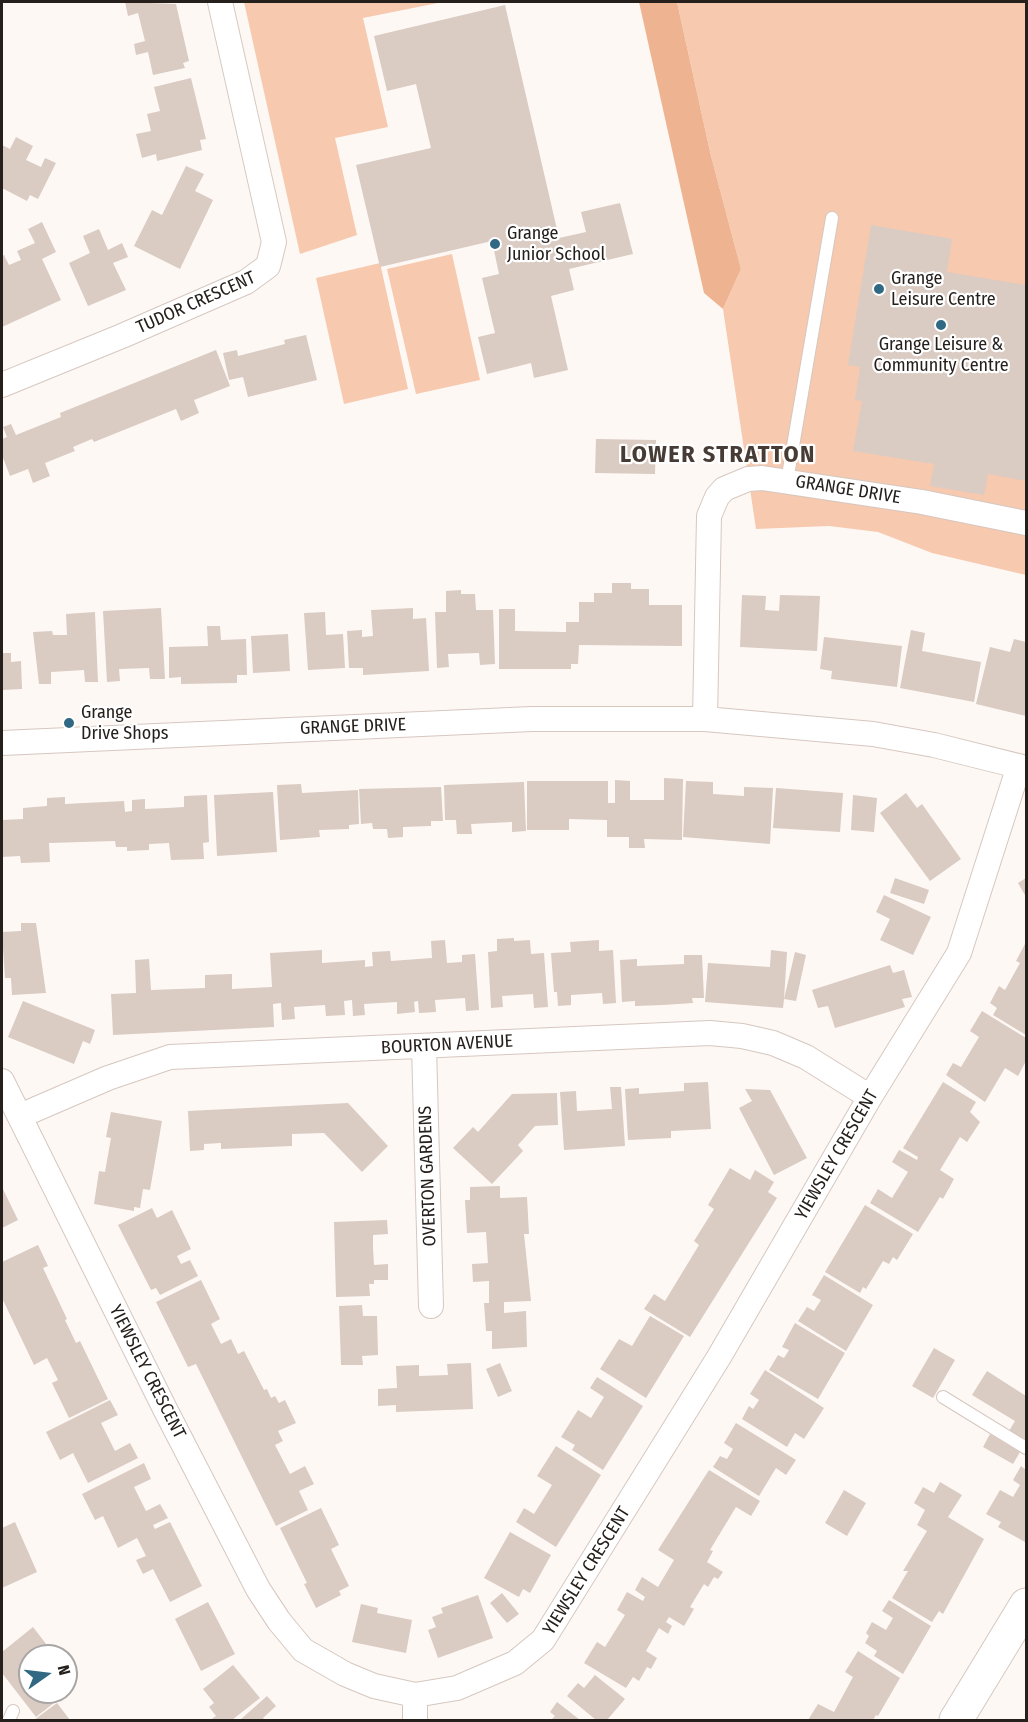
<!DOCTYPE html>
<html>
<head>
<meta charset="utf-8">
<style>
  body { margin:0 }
  #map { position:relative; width:1028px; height:1722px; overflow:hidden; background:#fef8f5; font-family:"Fira Sans Condensed",sans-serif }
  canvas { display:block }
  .frame { position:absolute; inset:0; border:3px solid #26201d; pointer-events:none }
  .north { position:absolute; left:18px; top:1644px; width:60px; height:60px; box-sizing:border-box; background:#fff; border:2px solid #a8a6a5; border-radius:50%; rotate:76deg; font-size:16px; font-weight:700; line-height:24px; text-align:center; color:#26201d }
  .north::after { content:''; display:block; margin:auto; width:21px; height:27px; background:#316883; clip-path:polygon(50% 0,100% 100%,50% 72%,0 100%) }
</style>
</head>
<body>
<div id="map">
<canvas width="1028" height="1722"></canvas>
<div class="frame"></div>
<div class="north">N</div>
</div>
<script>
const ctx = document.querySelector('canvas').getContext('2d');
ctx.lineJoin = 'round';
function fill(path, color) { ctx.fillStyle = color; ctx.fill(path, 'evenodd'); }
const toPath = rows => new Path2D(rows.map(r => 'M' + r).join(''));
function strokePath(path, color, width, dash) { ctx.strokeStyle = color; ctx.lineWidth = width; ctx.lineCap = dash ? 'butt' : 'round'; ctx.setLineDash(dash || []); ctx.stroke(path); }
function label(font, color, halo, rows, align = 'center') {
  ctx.font = font + ' "Fira Sans Condensed",sans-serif'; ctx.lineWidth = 4.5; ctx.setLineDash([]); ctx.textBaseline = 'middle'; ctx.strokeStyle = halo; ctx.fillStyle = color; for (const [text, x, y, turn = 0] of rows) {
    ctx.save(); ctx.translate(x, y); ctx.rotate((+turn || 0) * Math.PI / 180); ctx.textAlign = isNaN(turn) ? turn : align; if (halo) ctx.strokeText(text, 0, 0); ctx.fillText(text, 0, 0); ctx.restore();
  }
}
const green = toPath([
  [244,2,443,2,363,18,388,127,335,138,357,235,300,254],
  [677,2,1026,2,1026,575,932,553,878,532,829,526,756,529,723,309,741,269,711,156],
  [452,254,480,380,416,394,387,269],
  [380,263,408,389,344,404,316,278]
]);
const forest = toPath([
  [639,2,677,2,711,156,741,269,723,309,704,293]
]);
const building = toPath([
  [125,2,176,4,189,61,183,63,185,68,153,75,148,52,136,55,134,44,145,41,138,13,128,16],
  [505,5,559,238,586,232,581,212,620,203,633,254,569,269,574,290,551,296,568,370,534,378,531,363,487,374,478,337,495,333,482,278,499,274,492,241,380,267,356,165,431,148,416,84,387,91,374,36],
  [191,78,206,139,200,140,202,150,157,161,156,154,142,158,136,134,151,131,147,114,160,111,154,87],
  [16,137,33,146,26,160,41,167,45,158,56,163,38,199,30,195,27,201,2,188,2,145,10,149],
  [186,166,204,174,195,191,213,200,180,269,134,246,152,210,162,215],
  [42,222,56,252,42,259,61,300,2,327,2,256,4,255,9,265,21,260,17,251,35,243,28,229],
  [871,225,952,239,947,272,1026,285,1026,481,988,474,984,495,930,486,934,464,853,451,862,401,855,400,860,367,848,365],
  [99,229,108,250,122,243,128,257,113,263,126,290,88,306,69,263,90,253,83,236],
  [306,335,317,380,248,397,243,377,229,380,223,353,237,350,238,356,285,344,284,340],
  [216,350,230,386,194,400,199,413,181,421,176,409,94,442,92,439,73,447,75,451,45,463,50,476,33,483,28,469,10,476,2,455,2,439,7,437,3,427,11,424,16,435,61,417,60,413],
  [596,439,656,440,655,474,595,473],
  [612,583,631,583,631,589,649,589,649,605,682,605,682,646,579,645,578,664,571,664,571,669,499,669,499,609,515,609,515,631,566,632,566,622,579,622,579,602,594,602,594,593,612,593],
  [461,590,461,594,475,594,476,610,493,610,495,664,480,665,479,653,448,654,449,667,437,668,435,612,446,612,446,591],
  [742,595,766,596,765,610,779,611,780,595,820,596,817,651,740,647],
  [161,608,165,679,150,679,149,668,119,669,120,681,107,682,103,611],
  [413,608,413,619,426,618,429,671,363,675,363,668,349,668,347,631,362,630,362,637,373,636,371,610],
  [95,612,98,682,85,682,84,670,68,671,51,672,51,684,39,684,33,632,52,631,53,635,67,635,66,614],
  [325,612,326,635,343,634,345,668,308,670,304,613],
  [207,626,220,626,221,640,246,639,247,675,237,675,237,683,181,684,181,677,169,678,169,647,208,646],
  [911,630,925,633,922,651,981,662,974,702,900,688],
  [288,634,290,671,253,673,251,636],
  [824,637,902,646,897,687,831,679,832,671,820,669],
  [1014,639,1026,642,1026,716,976,704,990,647,1010,652],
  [2,653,11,653,11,662,21,661,22,689,2,690],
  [664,778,683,779,682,840,644,839,645,848,629,848,629,837,607,837,607,820,569,819,569,830,527,830,527,781,608,781,608,803,615,803,615,780,630,781,630,800,664,800],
  [686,781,713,782,713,794,744,796,744,787,773,788,770,844,683,837],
  [524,782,526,831,512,832,512,822,471,824,472,834,457,834,456,820,445,820,444,785],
  [301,784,302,793,358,790,359,824,349,825,349,829,319,830,320,837,280,840,277,785],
  [441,787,443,821,431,821,431,826,403,827,403,837,388,838,387,829,373,829,372,823,361,824,359,789],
  [776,788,843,793,840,832,773,828],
  [273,792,277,852,217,856,214,795],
  [906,793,917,808,922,804,961,859,930,881,880,813],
  [207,795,209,842,203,843,204,859,171,860,169,843,149,844,149,850,127,851,127,847,116,847,115,841,49,843,50,862,21,863,20,856,2,857,2,820,23,819,23,808,47,806,47,798,65,797,65,804,124,801,125,812,132,811,132,800,145,799,145,809,167,808,184,807,184,796],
  [853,795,877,798,874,832,851,830],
  [895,878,929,890,924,904,890,893],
  [1026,878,1026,897,1018,883],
  [884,895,931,917,913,955,880,940,890,919,876,912],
  [21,923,36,923,46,993,12,995,11,978,5,978,2,932,21,931],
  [514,938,514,941,530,940,531,954,544,953,548,1007,534,1008,533,994,502,996,503,1007,491,1008,488,952,497,951,497,939],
  [445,940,447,963,462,962,462,955,475,954,479,1010,466,1011,465,998,435,1000,436,1012,419,1013,418,1001,414,1002,415,1012,397,1014,397,1002,364,1004,365,1015,353,1016,352,1000,344,1001,345,1015,326,1016,325,1005,294,1007,295,1019,282,1020,281,1003,273,1004,274,1027,113,1035,111,994,136,993,135,960,149,959,151,990,205,988,205,975,232,974,232,989,272,987,270,953,322,950,322,963,365,960,365,967,373,966,372,952,390,951,391,961,432,958,431,941],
  [599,940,599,951,613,950,616,1003,603,1004,602,993,571,995,571,1005,558,1006,557,992,554,992,551,953,571,952,570,942],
  [1026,942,1026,1035,993,1015,997,1008,990,1003,999,986,1005,990,1020,963,1016,961],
  [771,950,787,952,784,999,795,952,806,955,796,1001,784,999,783,1008,705,1002,708,963,770,967],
  [684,955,702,955,704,998,692,998,693,1003,663,1005,635,1006,635,1001,622,1002,620,960,637,959,637,966,684,964],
  [890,965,893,973,904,970,912,997,902,999,905,1007,835,1028,828,1006,818,1008,812,990],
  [23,1001,95,1030,90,1044,83,1041,74,1064,8,1037],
  [982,1011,1026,1038,1026,1061,1018,1076,1005,1068,985,1102,946,1075,953,1063,961,1067,979,1037,970,1031],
  [708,1082,711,1129,671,1131,671,1138,628,1140,625,1089,639,1088,639,1094,684,1091,684,1083],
  [943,1082,976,1102,970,1112,980,1122,967,1142,960,1137,940,1170,954,1179,943,1199,940,1197,918,1232,870,1203,878,1189,892,1198,908,1172,892,1162,899,1150,917,1160,918,1157,903,1148],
  [610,1087,621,1087,625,1146,564,1150,560,1092,576,1091,577,1111,612,1109],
  [745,1089,770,1090,807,1158,774,1175,739,1108,752,1101],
  [557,1093,558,1125,535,1126,518,1145,523,1151,492,1184,453,1148,473,1127,478,1132,512,1094],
  [348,1103,388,1146,362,1172,324,1133,292,1134,292,1146,221,1149,221,1143,204,1144,204,1150,190,1151,188,1111],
  [111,1112,162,1121,150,1190,143,1189,140,1208,134,1207,134,1211,94,1204,99,1171,105,1172,111,1138,106,1137],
  [730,1168,750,1180,755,1170,774,1182,768,1192,777,1198,690,1337,644,1309,654,1294,665,1301,699,1245,694,1241,714,1209,708,1205],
  [500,1186,500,1198,527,1197,529,1234,524,1234,531,1301,504,1302,504,1313,526,1311,527,1347,492,1349,492,1331,486,1331,484,1303,489,1303,489,1281,473,1282,472,1264,488,1263,486,1232,467,1233,465,1200,470,1200,470,1187],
  [2,1187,18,1220,2,1228],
  [865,1205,913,1234,897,1260,893,1257,889,1264,883,1261,866,1289,863,1287,860,1293,825,1272],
  [152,1208,157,1218,172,1210,191,1249,177,1256,181,1264,190,1260,198,1276,160,1295,156,1288,151,1290,118,1225],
  [387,1220,388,1234,373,1235,373,1248,374,1265,388,1264,388,1280,374,1280,374,1284,369,1284,370,1296,336,1297,334,1222],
  [38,1245,48,1266,43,1268,67,1319,65,1320,76,1343,80,1341,108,1399,69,1418,52,1383,58,1380,47,1358,34,1365,2,1298,2,1262],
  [824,1275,873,1305,846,1351,798,1321,807,1307,814,1311,821,1300,812,1295],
  [201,1280,220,1319,211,1324,221,1344,231,1339,238,1354,244,1351,264,1390,267,1389,271,1398,275,1396,279,1403,285,1400,296,1423,278,1431,283,1441,275,1445,290,1474,305,1466,314,1484,299,1491,308,1510,276,1526,196,1364,188,1367,156,1302],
  [362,1305,363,1316,377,1316,378,1355,362,1356,363,1365,341,1365,339,1306],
  [650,1316,684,1336,646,1398,600,1369,619,1339,632,1346],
  [795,1323,845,1353,818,1399,769,1370,778,1355,784,1358,789,1350,782,1347],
  [934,1348,955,1360,933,1398,912,1386],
  [471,1363,473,1409,396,1412,396,1405,378,1406,378,1389,397,1388,396,1366,419,1365,419,1376,448,1375,447,1364],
  [500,1363,512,1391,498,1397,486,1369],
  [765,1370,824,1408,804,1439,795,1433,787,1447,742,1419,749,1406,753,1409,759,1400,750,1394],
  [987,1371,1026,1396,1026,1441,1009,1431,1015,1421,972,1395],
  [597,1377,643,1406,603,1470,572,1450,575,1445,561,1437,578,1410,591,1418,604,1397,590,1388],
  [110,1400,118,1415,101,1423,115,1451,130,1443,138,1458,88,1483,73,1453,60,1460,46,1432],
  [736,1423,796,1460,786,1475,776,1468,759,1496,713,1467,720,1456,727,1459,733,1449,724,1443],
  [990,1434,1020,1452,1013,1464,983,1447],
  [556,1446,601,1475,556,1547,516,1522,524,1508,534,1514,552,1485,537,1476],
  [144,1463,151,1479,134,1487,146,1511,160,1504,168,1518,153,1525,155,1529,170,1522,202,1586,170,1602,153,1569,143,1574,136,1560,146,1556,137,1538,118,1548,103,1516,95,1520,82,1494],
  [1021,1466,1026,1470,1025,1542,998,1527,1001,1522,986,1514,1000,1490,1013,1497,1020,1485,1013,1480],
  [709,1470,760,1501,751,1516,736,1507,710,1550,713,1551,707,1562,723,1572,718,1579,714,1577,708,1587,704,1584,690,1607,694,1609,684,1626,669,1617,666,1622,672,1626,668,1634,659,1628,646,1651,657,1658,651,1669,647,1667,639,1681,633,1677,626,1688,584,1663,597,1642,605,1647,625,1615,617,1610,627,1592,643,1601,645,1597,635,1590,642,1577,658,1587,674,1560,658,1550],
  [940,1482,962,1495,948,1517,984,1539,943,1614,939,1611,932,1622,892,1598,908,1571,903,1571,927,1531,917,1525,925,1510,914,1503,923,1487,934,1493],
  [844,1490,866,1503,847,1536,825,1523],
  [321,1508,339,1545,331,1549,349,1586,339,1591,341,1595,316,1608,304,1584,307,1583,280,1528],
  [15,1522,37,1572,2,1588,2,1528],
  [510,1532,551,1555,530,1593,523,1589,519,1597,484,1578],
  [502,1593,519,1614,507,1623,490,1603],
  [478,1595,493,1638,438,1658,428,1630,436,1627,432,1617,443,1613,441,1608],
  [889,1600,931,1626,903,1674,874,1656,877,1651,865,1643,869,1636,866,1633,872,1622,886,1630,893,1618,882,1611],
  [208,1602,235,1654,201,1671,175,1619],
  [361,1604,378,1608,377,1613,412,1620,406,1653,352,1642],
  [33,1627,50,1649,41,1656,30,1656,30,1692,50,1692,47,1694,54,1703,36,1717,2,1673,2,1652],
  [858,1651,900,1678,878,1716,876,1715,873,1720,808,1720,818,1704,834,1712,853,1677,845,1672],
  [233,1665,260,1698,232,1720,210,1720,216,1716,209,1707,214,1703,203,1689],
  [595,1675,625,1699,607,1720,596,1720,567,1696,578,1683,584,1688],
  [267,1696,276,1706,263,1718,265,1720,240,1720],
  [557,1702,580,1720,551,1720,555,1716,550,1712],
  [57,1703,70,1720,34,1720]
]);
const lane = toPath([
  [787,481,832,218],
  [943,1397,1026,1448],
  [9,1720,13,1711]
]);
const street = toPath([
  [2,385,122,336,246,282,268,266,274,242,220,2],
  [705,719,709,516,717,497,724,489,748,479,762,478,922,502,1026,523],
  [2,743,532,719,705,719,873,734,934,745,1026,768],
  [424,1046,431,1306],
  [2,1081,165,1409,258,1589,279,1621,303,1650,345,1674,374,1686,415,1695,457,1688,515,1663,543,1640,719,1357,870,1097,959,953,1019,766],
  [20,1116,108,1078,170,1057,710,1033,742,1036,773,1043,806,1057,870,1097],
  [415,1720,415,1695]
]);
const secondary = toPath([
  [956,1720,1026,1605]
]);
const markers = [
  [495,244,6,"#316883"],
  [879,289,6,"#316883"],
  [941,325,6,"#316883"],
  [69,723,6,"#316883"]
];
const poiNames = [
  ["Grange",507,234],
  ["Junior School",507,255],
  ["Grange",891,279],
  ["Leisure Centre",891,300],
  ["Grange Leisure &",941,345,"center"],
  ["Community Centre",941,366,"center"],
  ["Grange",81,713],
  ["Drive Shops",81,734]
];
const streetNames = [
  ["TUDOR CRESCENT",196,303,-24],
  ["GRANGE DRIVE",848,490,9],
  ["GRANGE DRIVE",353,727,-2],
  ["BOURTON AVENUE",447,1045,-3],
  ["YIEWSLEY CRESCENT",837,1155,-60],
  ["OVERTON GARDENS",428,1176,-92],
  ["YIEWSLEY CRESCENT",147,1372,63],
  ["YIEWSLEY CRESCENT",587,1571,-58]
];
const districtNames = [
  ["LOWER STRATTON",718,455]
];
fill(green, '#f7c9af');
fill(forest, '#eeb492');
fill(building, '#dacbc3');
strokePath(lane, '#d6c7bf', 14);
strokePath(street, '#d6c7bf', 26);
strokePath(secondary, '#d6c7bf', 35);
strokePath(lane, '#fff', 12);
strokePath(street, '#fff', 24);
strokePath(secondary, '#fff', 33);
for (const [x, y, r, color] of markers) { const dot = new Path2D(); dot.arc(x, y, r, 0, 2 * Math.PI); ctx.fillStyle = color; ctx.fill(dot); strokePath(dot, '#fff', 2); }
label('18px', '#26201d', '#fff', poiNames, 'left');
label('18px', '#26201d', '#fff', streetNames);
ctx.letterSpacing = '1.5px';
label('bold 24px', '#473c35', '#fff', districtNames);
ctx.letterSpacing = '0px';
</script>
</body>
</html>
